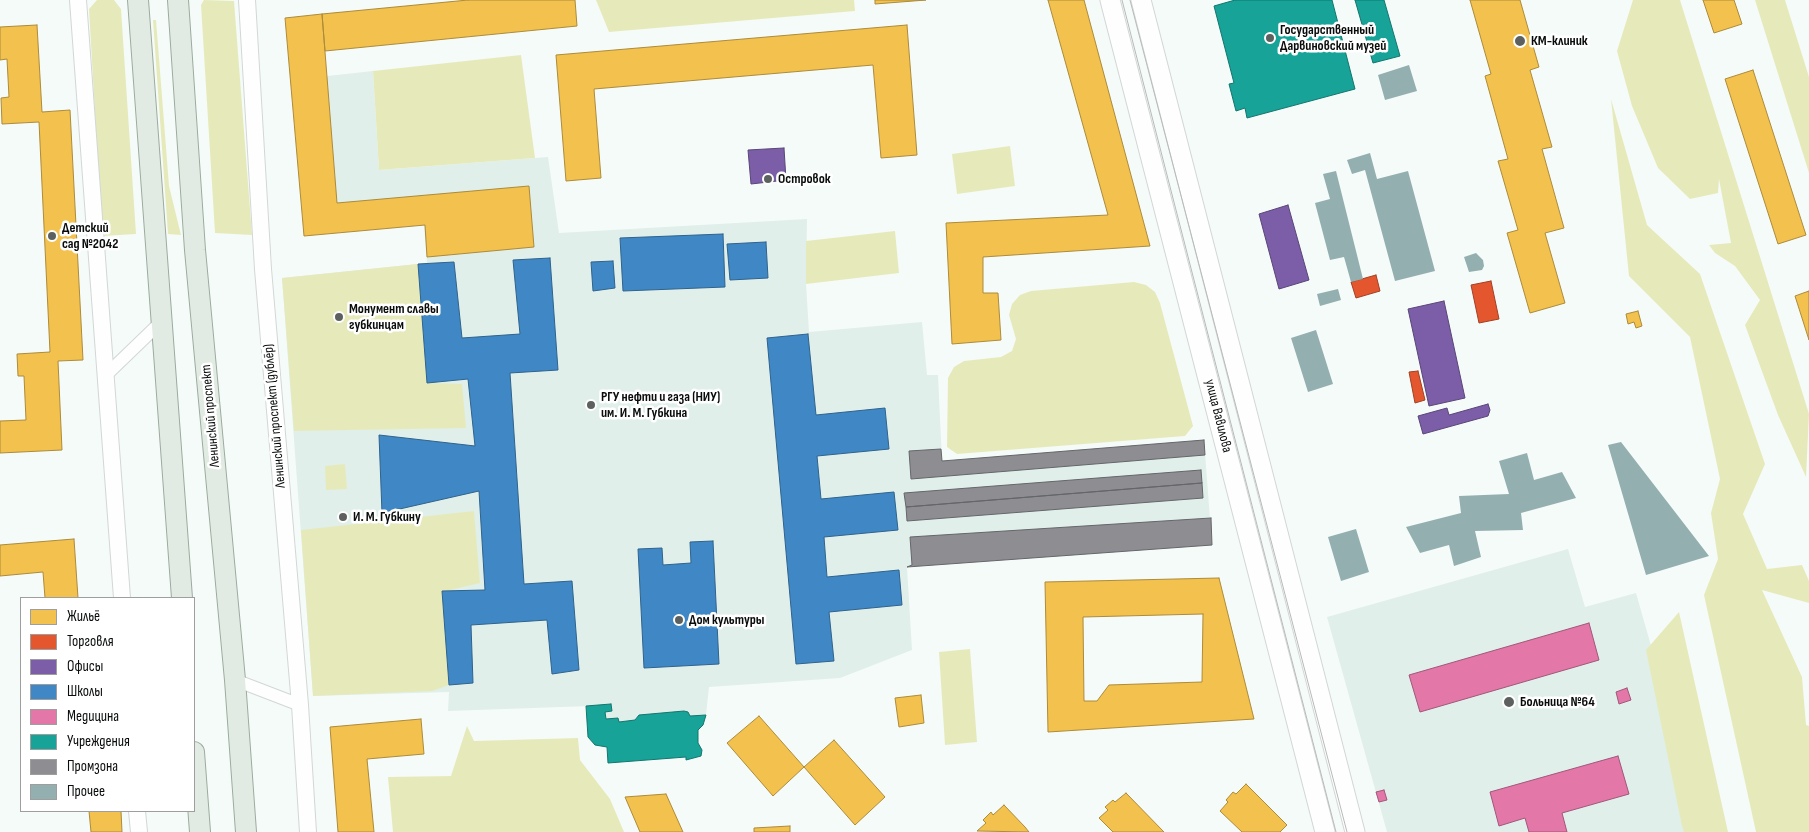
<!DOCTYPE html>
<html>
<head>
<meta charset="utf-8">
<style>
  body { margin:0 }
  #map { position:relative; width:1809px; height:832px; overflow:hidden; background:#f5fbf9; font-family:"Sofia Sans Condensed",sans-serif }
  canvas { display:block }
  .legend { position:absolute; left:20px; top:597px; width:175px; height:215px; box-sizing:border-box; background:#fff; border:1px solid #9d9e9d; margin:0; padding:6px 9px; list-style:none; font-size:15px; color:#090c0b }
  .legend li { display:flex; align-items:center; gap:10px; height:25px }
  .legend b { width:25px; border:1px solid #9d9e9d }
</style>
</head>
<body>
<div id="map">
<canvas width="1809" height="832"></canvas>
<ul class="legend">
<li><b style="height:14px;background:#f2c14e"></b>Жильё</li>
<li><b style="height:14px;background:#e4572e"></b>Торговля</li>
<li><b style="height:14px;background:#7b5ea7"></b>Офисы</li>
<li><b style="height:14px;background:#3f88c5"></b>Школы</li>
<li><b style="height:14px;background:#e377a8"></b>Медицина</li>
<li><b style="height:14px;background:#17a398"></b>Учреждения</li>
<li><b style="height:14px;background:#8d8d92"></b>Промзона</li>
<li><b style="height:14px;background:#94afb0"></b>Прочее</li>
</ul>
</div>
<script>
const ctx = document.querySelector('canvas').getContext('2d');
ctx.lineJoin = 'round';
function fill(path, color) { ctx.fillStyle = color; ctx.fill(path, 'evenodd'); }
const toPath = rows => new Path2D(rows.map(r => 'M' + r).join(''));
function strokePath(path, color, width, dash) { ctx.strokeStyle = color; ctx.lineWidth = width; ctx.lineCap = dash ? 'butt' : 'round'; ctx.setLineDash(dash || []); ctx.stroke(path); }
function label(font, color, halo, rows, align = 'center') {
  ctx.font = font + ' "Sofia Sans Condensed",sans-serif'; ctx.lineWidth = 5; ctx.setLineDash([]); ctx.textBaseline = 'middle'; ctx.strokeStyle = halo; ctx.fillStyle = color; for (const [text, x, y, turn = 0] of rows) {
    ctx.save(); ctx.translate(x, y); ctx.rotate((+turn || 0) * Math.PI / 180); ctx.textAlign = isNaN(turn) ? turn : align; if (halo) ctx.strokeText(text, 0, 0); ctx.fillText(text, 0, 0); ctx.restore();
  }
}
const built = toPath([
  [373,71,379,170,548,157,559,233,807,219,806,284,809,332,922,322,927,375,938,375,942,461,1204,440,1212,545,907,567,912,650,840,678,709,687,706,715,591,728,590,706,448,711,449,692,313,696,282,278,427,263,424,225,305,235,291,80],
  [1568,549,1585,607,1636,593,1704,832,1387,832,1327,617]
]);
const green = toPath([
  [97,0,114,0,121,9,136,234,102,236,89,9],
  [204,0,234,1,252,235,215,233,201,5],
  [596,0,854,0,855,11,609,32],
  [1633,0,1680,0,1809,414,1806,477,1778,415,1745,325,1760,300,1735,266,1715,253,1709,245,1731,243,1719,179,1718,193,1690,199,1658,168,1632,106,1617,51],
  [1755,0,1785,0,1809,77,1809,173],
  [153,20,156,20,169,186,181,235,168,234],
  [521,55,535,158,379,170,373,71],
  [1611,99,1647,225,1700,274,1765,464,1743,514,1767,569,1802,565,1809,581,1809,603,1762,590,1802,677,1806,725,1809,726,1809,832,1756,832,1704,595,1718,559,1711,513,1720,479,1690,337,1629,276],
  [1010,146,1015,186,957,194,952,154],
  [895,231,899,273,806,284,806,241],
  [418,264,427,383,462,384,466,428,294,431,282,278],
  [1134,282,1146,285,1155,292,1160,303,1193,426,1185,436,957,454,947,447,948,378,954,367,964,361,1001,357,1012,351,1016,339,1009,315,1012,304,1020,295,1031,291],
  [345,464,347,489,326,490,325,466],
  [474,511,480,583,442,592,449,685,432,691,313,696,301,530],
  [1679,612,1728,832,1684,832,1682,826,1646,650],
  [970,649,977,742,945,745,939,652],
  [467,726,474,741,578,738,580,760,610,799,624,832,393,832,388,777,451,776]
]);
const homes = toPath([
  [468,0,575,0,577,26,325,51,322,14,468,0],
  [875,0,926,0,875,4,875,0],
  [1048,0,1084,0,1150,246,983,257,983,293,998,293,1001,340,952,344,946,223,1108,215,1048,0],
  [1470,0,1520,0,1539,67,1530,70,1552,147,1542,149,1564,228,1545,233,1565,303,1530,313,1507,233,1518,230,1498,161,1508,159,1485,76,1491,74,1470,0],
  [1703,0,1734,0,1742,24,1714,33,1703,0],
  [322,14,337,203,529,186,534,247,427,257,425,225,304,236,285,18,322,14],
  [37,25,42,112,70,110,83,360,58,361,62,450,0,453,0,421,26,420,24,376,18,376,17,354,50,352,39,122,2,124,1,98,9,97,7,59,0,60,0,27,37,25],
  [907,25,917,155,881,158,873,65,594,89,601,178,566,181,556,55,907,25],
  [1753,70,1806,235,1778,244,1725,79,1753,70],
  [1809,291,1809,340,1795,296,1809,291],
  [1638,311,1642,326,1636,328,1634,322,1628,324,1626,314,1638,311],
  [74,539,78,598,45,598,43,572,0,576,0,545,74,539],
  [1219,578,1254,719,1048,732,1045,582,1219,578],
  [1203,614,1202,682,1109,685,1097,701,1084,701,1083,617,1203,614],
  [921,695,924,723,899,727,895,698,921,695],
  [759,716,804,767,773,796,727,743,759,716],
  [421,719,424,754,367,759,374,832,338,832,330,727,421,719],
  [834,740,885,797,855,825,804,767,834,740],
  [1246,784,1287,825,1280,832,1242,832,1220,811,1228,802,1226,800,1233,792,1236,794,1246,784],
  [1126,793,1164,832,1113,832,1099,818,1108,810,1105,807,1113,800,1115,802,1126,793],
  [666,794,683,832,640,832,625,797,666,794],
  [1004,805,1025,827,1029,832,977,831,986,823,983,820,991,812,993,815,1004,805],
  [89,811,121,811,122,832,91,832,89,811],
  [790,826,790,832,754,832,754,828,790,826]
]);
const shops = toPath([
  [1376,275,1380,291,1356,298,1351,282,1376,275],
  [1491,281,1499,319,1479,323,1471,285,1491,281],
  [1418,371,1425,400,1415,403,1409,372,1418,371]
]);
const offices = toPath([
  [784,148,786,180,751,184,748,150,784,148],
  [1288,205,1309,280,1279,289,1259,214,1288,205],
  [1444,301,1465,398,1429,406,1408,309,1444,301],
  [1488,404,1490,410,1488,416,1423,434,1418,416,1447,408,1449,415,1488,404]
]);
const schools = toPath([
  [723,234,725,287,623,291,620,238,723,234],
  [766,242,768,278,730,280,727,244,766,242],
  [550,258,558,370,510,373,524,584,572,581,579,670,552,674,547,620,471,625,473,683,449,685,442,591,485,590,479,491,382,513,379,435,475,446,468,379,427,383,418,264,454,262,462,338,520,334,513,260,550,258],
  [613,261,615,288,593,291,591,262,613,261],
  [808,334,816,415,885,408,889,449,817,456,821,499,894,492,898,530,824,537,827,577,899,570,902,605,829,612,834,661,796,664,767,338,808,334],
  [713,541,719,664,644,668,638,549,662,548,663,565,691,563,690,542,713,541]
]);
const health = toPath([
  [1589,623,1599,660,1420,712,1409,675,1589,623],
  [1627,688,1631,700,1619,704,1616,692,1627,688],
  [1618,756,1629,794,1562,813,1567,832,1529,832,1525,818,1499,826,1490,792,1618,756],
  [1384,790,1387,800,1379,802,1376,792,1384,790]
]);
const public = toPath([
  [1235,0,1332,0,1355,89,1247,118,1245,108,1236,111,1229,84,1234,83,1214,6,1235,0],
  [1355,0,1384,0,1400,56,1373,63,1355,0],
  [611,704,612,711,605,712,606,719,618,718,619,722,635,720,639,715,684,711,688,712,690,716,706,715,703,725,698,730,698,743,702,750,701,756,686,760,686,757,608,763,607,747,595,745,588,737,586,706,611,704]
]);
const industry = toPath([
  [1204,440,1205,455,911,479,909,451,941,449,942,461,1204,440],
  [1201,470,1202,483,906,507,904,493,1201,470],
  [1202,483,1203,498,907,521,906,507,1202,483],
  [1211,518,1212,545,907,567,912,565,910,537,1211,518]
]);
const building = toPath([
  [1409,65,1417,91,1385,100,1378,75],
  [1370,153,1377,179,1408,171,1435,271,1395,281,1365,170,1352,174,1347,160],
  [1336,171,1363,279,1351,282,1344,257,1330,260,1315,203,1330,199,1323,174],
  [1476,253,1483,260,1484,266,1482,270,1469,272,1464,257],
  [1338,289,1341,300,1320,306,1317,294],
  [1316,330,1333,384,1308,392,1291,338],
  [1621,442,1709,556,1646,575,1608,445],
  [1527,453,1534,480,1562,472,1576,498,1521,513,1523,530,1475,531,1481,557,1454,566,1449,545,1420,553,1406,527,1461,513,1459,496,1509,494,1499,461],
  [1356,529,1369,572,1341,581,1328,537]
]);
const minor = toPath([
  [105,376,161,322],
  [235,680,300,705]
]);
const tertiary = toPath([
  [78,0,122,598],
  [247,0,263,269,300,705,308,832],
  [137,811,139,832]
]);
const secondary = toPath([
  [1110,0,1325,832],
  [1141,0,1355,832]
]);
const primary = toPath([
  [138,0,182,598],
  [178,0,195,250,235,680,246,832],
  [194,752,200,832]
]);
const tram = toPath([
  [1122,0,1336,832],
  [1130,0,1347,832]
]);
const markers = [
  [1270,38,5,"#5c605e"],
  [1520,41,6,"#5c605e"],
  [768,179,5,"#5c605e"],
  [52,236,5,"#5c605e"],
  [339,317,5,"#5c605e"],
  [591,405,5,"#5c605e"],
  [343,517,5,"#5c605e"],
  [679,620,5,"#5c605e"],
  [1509,702,6,"#5c605e"]
];
const poiNames = [
  ["Государственный",1280,30],
  ["Дарвиновский музей",1280,46],
  ["КМ-клиник",1531,41],
  ["Островок",778,179],
  ["Детский",62,228],
  ["сад №2042",62,244],
  ["Монумент славы",349,309],
  ["губкинцам",349,325],
  ["РГУ нефти и газа (НИУ)",601,397],
  ["им. И. М. Губкина",601,413],
  ["И. М. Губкину",353,517],
  ["Дом культуры",689,620],
  ["Больница №64",1520,702]
];
const streetNames = [
  ["Ленинский проспект",211,416,-95],
  ["Ленинский проспект (дублёр)",275,416,-95],
  ["улица Вавилова",1218,416,76]
];
fill(built, '#e0efea');
fill(green, '#e6eaba');
fill(homes, '#f2c14e');
strokePath(homes, '#ac8b3a', 1);
fill(shops, '#e4572e');
strokePath(shops, '#a24024', 1);
fill(offices, '#7b5ea7');
strokePath(offices, '#594578', 1);
fill(schools, '#3f88c5');
strokePath(schools, '#2f638d', 1);
fill(health, '#e377a8');
strokePath(health, '#a25779', 1);
fill(public, '#17a398');
strokePath(public, '#13766e', 1);
fill(industry, '#8d8d92');
strokePath(industry, '#65666a', 1);
fill(building, '#94afb0');
strokePath(minor, '#d2d7d5', 14);
strokePath(tertiary, '#d2d7d5', 18);
strokePath(secondary, '#d2d7d5', 21);
strokePath(primary, '#9cab9e', 22);
strokePath(minor, '#fefefe', 12);
strokePath(tertiary, '#fefefe', 16);
strokePath(secondary, '#fefefe', 19);
strokePath(primary, '#e2ebe3', 20);
strokePath(tram, '#b8bab9', 1);
for (const [x, y, r, color] of markers) { const dot = new Path2D(); dot.arc(x, y, r, 0, 2 * Math.PI); ctx.fillStyle = color; ctx.fill(dot); strokePath(dot, '#fff', 2); }
label('bold 14px', '#090c0b', '#fff', poiNames, 'left');
label('14px', '#090c0b', '#fff', streetNames);
</script>
</body>
</html>
